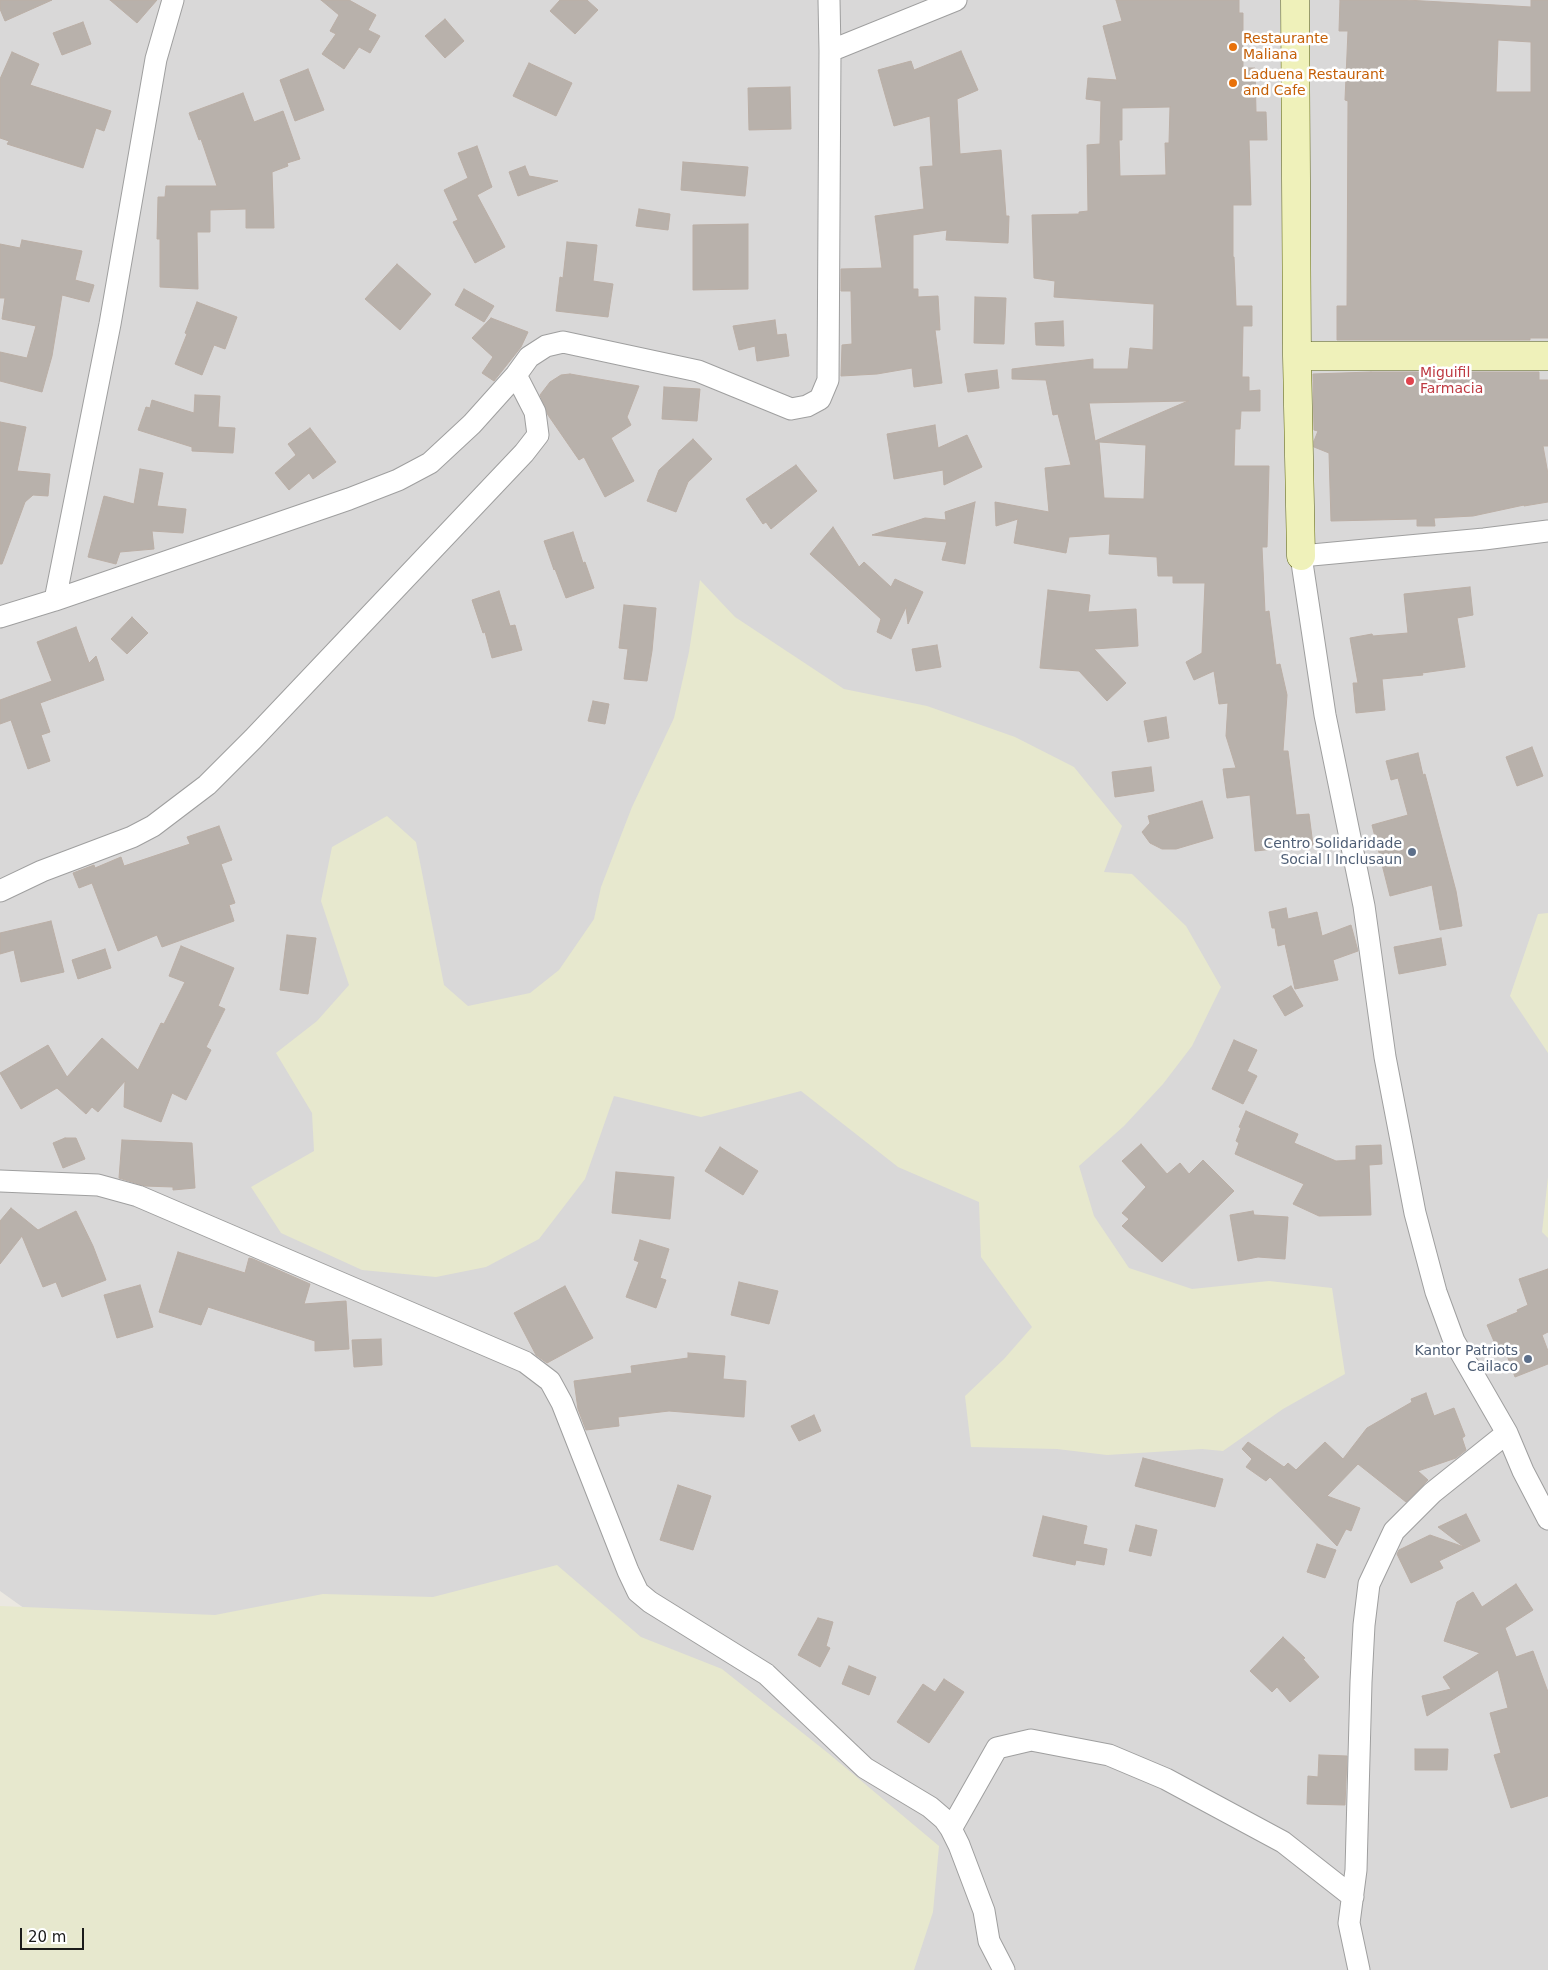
<!DOCTYPE html>
<html>
<head>
<meta charset="utf-8">
<style>
  body { margin:0 }
  #map { position:relative; width:1548px; height:1970px; overflow:hidden; background:#ebe8e1; font-family:"DejaVu Sans",sans-serif }
  canvas { display:block }
  .scale { position:absolute; left:20px; top:1928px; width:64px; height:22px; box-sizing:border-box; border:2px solid #1b1b1b; border-top:0; padding-left:6px; font-size:15px; line-height:18px; white-space:nowrap; color:#1b1b1b; -webkit-text-stroke:4px #fff; paint-order:stroke }
</style>
</head>
<body>
<div id="map">
<canvas width="1548" height="1970"></canvas>
<div class="scale">20 m</div>
</div>
<script>
const ctx = document.querySelector('canvas').getContext('2d');
ctx.lineJoin = 'round';
function fill(path, color) { ctx.fillStyle = color; ctx.fill(path, 'evenodd'); }
const toPath = rows => new Path2D(rows.map(r => 'M' + r).join(''));
function strokePath(path, color, width, dash) { ctx.strokeStyle = color; ctx.lineWidth = width; ctx.lineCap = dash ? 'butt' : 'round'; ctx.setLineDash(dash || []); ctx.stroke(path); }
function label(font, color, halo, rows, align = 'center') {
  ctx.font = font + ' "DejaVu Sans",sans-serif'; ctx.lineWidth = 5; ctx.setLineDash([]); ctx.textBaseline = 'middle'; ctx.strokeStyle = halo; ctx.fillStyle = color; for (const [text, x, y, turn = 0] of rows) {
    ctx.save(); ctx.translate(x, y); ctx.rotate((+turn || 0) * Math.PI / 180); ctx.textAlign = isNaN(turn) ? turn : align; if (halo) ctx.strokeText(text, 0, 0); ctx.fillText(text, 0, 0); ctx.restore();
  }
}
const residential = toPath([
  [0,0,1548,0,1548,1970,530,1970,0,1591]
]);
const farmland = toPath([
  [700,580,735,617,844,689,927,706,1015,737,1074,767,1122,826,1104,872,1132,874,1186,926,1221,987,1192,1046,1163,1084,1124,1126,1079,1166,1094,1216,1129,1268,1192,1289,1269,1281,1332,1288,1345,1374,1283,1409,1223,1451,1202,1449,1107,1455,1057,1449,971,1447,965,1396,1004,1359,1032,1327,981,1257,979,1202,898,1167,801,1091,701,1117,614,1096,585,1179,539,1239,486,1267,436,1277,362,1270,281,1233,251,1187,314,1151,312,1113,276,1053,317,1021,349,985,321,901,332,847,387,816,416,842,444,985,468,1006,530,993,559,970,594,919,601,887,632,807,674,718,689,652],
  [1548,913,1548,1053,1510,996,1538,914],
  [1548,1177,1548,1238,1542,1232],
  [557,1565,641,1637,722,1669,828,1753,939,1846,933,1912,914,1970,0,1970,0,1606,215,1615,323,1594,433,1597]
]);
const building = toPath([
  [0,0,52,0,5,21,0,9,0,0],
  [110,0,157,0,137,23,110,0],
  [321,0,349,0,376,15,368,30,380,36,370,53,359,47,344,69,322,54,336,34,330,31,339,15,321,0],
  [560,0,587,0,598,10,575,34,550,11,560,0],
  [1116,0,1239,0,1239,13,1243,13,1243,68,1255,68,1256,112,1266,112,1267,140,1249,140,1251,205,1233,205,1233,257,1234,257,1236,306,1252,306,1252,326,1243,326,1242,377,1249,377,1249,391,1260,390,1260,411,1241,411,1240,429,1235,429,1234,466,1269,466,1267,547,1262,547,1265,612,1269,611,1276,665,1280,664,1287,695,1283,751,1288,751,1296,815,1309,814,1313,845,1255,851,1250,795,1227,798,1223,769,1236,768,1226,736,1228,703,1219,704,1214,671,1194,680,1186,662,1202,653,1205,583,1173,583,1173,576,1158,576,1157,557,1109,554,1110,534,1069,537,1066,553,1014,543,1018,519,996,526,995,502,1049,512,1045,468,1071,465,1058,414,1053,415,1046,380,1012,379,1012,369,1093,359,1093,369,1128,369,1130,348,1153,350,1154,304,1054,297,1055,281,1034,278,1032,215,1079,214,1079,212,1088,211,1087,145,1100,144,1101,101,1086,99,1088,78,1117,80,1103,26,1122,21,1116,0],
  [1170,107,1169,143,1165,143,1166,175,1120,176,1119,140,1122,140,1122,108,1170,107],
  [1188,401,1095,441,1089,403,1188,401],
  [1099,442,1146,445,1144,499,1104,498,1099,442],
  [1340,0,1406,0,1531,7,1531,0,1548,0,1548,338,1530,338,1530,340,1337,340,1337,306,1347,306,1348,101,1345,100,1348,31,1339,31,1340,0],
  [1498,40,1531,42,1531,92,1496,92,1498,40],
  [445,19,464,41,445,58,425,36,445,19],
  [83,22,91,44,62,55,53,33,83,22],
  [961,51,978,90,957,99,960,154,1001,150,1006,216,1009,216,1008,243,946,240,947,230,913,235,913,289,918,289,918,297,938,296,940,330,935,330,942,383,914,387,912,368,877,374,841,376,842,345,852,344,851,291,841,291,841,269,882,268,875,216,924,209,920,167,933,166,930,116,894,126,878,70,911,61,914,70,961,51],
  [12,52,39,64,30,85,111,111,104,131,96,128,83,168,7,144,9,141,0,138,0,79,12,52],
  [529,63,572,83,556,116,513,96,529,63],
  [308,69,324,110,295,121,280,80,308,69],
  [790,87,791,129,749,130,748,88,790,87],
  [243,93,254,122,283,111,300,159,287,163,288,166,272,172,274,228,246,228,246,209,210,210,210,232,197,232,198,289,160,287,160,239,157,239,158,197,165,197,166,186,217,186,201,139,199,140,189,113,243,93],
  [477,146,492,187,477,195,505,247,475,263,453,222,458,220,444,190,468,178,458,153,477,146],
  [683,162,748,167,745,196,681,190,683,162],
  [525,166,529,176,558,181,518,196,509,172,525,166],
  [639,209,670,214,668,230,636,226,639,209],
  [748,224,748,289,693,290,693,225,748,224],
  [22,240,82,251,75,280,94,285,89,302,62,295,52,356,42,392,0,381,0,352,27,358,36,326,2,319,5,298,0,298,0,244,20,248,22,240],
  [567,242,597,245,593,281,613,284,608,317,556,311,560,277,563,278,567,242],
  [397,264,431,294,400,330,365,299,397,264],
  [464,289,494,306,484,322,455,305,464,289],
  [975,297,1006,298,1004,344,974,343,975,297],
  [197,302,237,317,225,349,214,345,202,375,175,364,187,334,185,333,197,302],
  [491,318,528,332,521,347,494,381,482,373,493,357,472,338,491,318],
  [775,320,777,335,786,334,789,356,757,361,755,346,739,350,733,326,775,320],
  [1063,321,1064,346,1036,345,1035,323,1063,321],
  [997,370,999,388,968,392,965,374,997,370],
  [1371,372,1539,372,1539,380,1548,380,1548,446,1543,446,1548,474,1548,502,1524,506,1524,505,1473,516,1434,518,1435,526,1417,526,1417,519,1331,521,1329,453,1314,447,1314,441,1318,431,1314,430,1313,374,1371,372],
  [570,374,639,386,627,417,631,425,611,438,634,481,605,497,584,457,579,460,548,415,540,395,550,382,561,375,570,374],
  [664,387,700,389,697,421,662,419,664,387],
  [195,395,220,396,218,427,235,428,233,453,192,451,192,447,138,430,146,407,150,408,152,400,194,413,195,395],
  [0,422,26,427,17,471,50,474,48,496,33,495,25,502,2,564,0,564,0,422],
  [935,425,938,448,967,435,982,467,944,485,943,470,894,479,887,434,935,425],
  [310,428,336,462,313,479,309,473,289,490,275,473,296,455,288,444,310,428],
  [693,439,712,459,688,482,676,512,647,501,659,470,693,439],
  [796,465,817,491,771,529,766,522,763,524,746,499,796,465],
  [140,469,163,473,157,506,186,509,183,533,152,531,154,549,120,552,116,564,88,557,104,496,134,504,140,469],
  [975,502,965,564,942,560,947,542,872,535,925,518,946,520,945,512,975,502],
  [833,527,859,567,864,562,891,587,895,579,923,592,908,624,906,607,891,639,877,632,881,619,810,554,833,527],
  [573,532,583,563,585,562,594,588,566,598,555,569,554,570,544,541,573,532],
  [1470,587,1473,615,1457,618,1465,667,1422,673,1423,675,1382,679,1385,710,1356,713,1353,683,1358,683,1350,638,1372,634,1373,636,1408,633,1404,594,1470,587],
  [1048,590,1090,595,1088,612,1136,609,1138,646,1094,649,1126,683,1107,701,1079,671,1040,668,1048,590],
  [499,591,510,626,515,625,522,650,492,658,485,632,483,633,472,600,499,591],
  [624,605,656,608,652,651,647,681,624,679,628,649,619,648,624,605],
  [132,617,148,633,127,654,111,639,132,617],
  [76,627,89,663,96,656,104,680,40,703,50,732,41,735,50,761,28,769,11,720,0,724,0,700,52,681,37,642,76,627],
  [937,645,941,667,916,671,912,649,937,645],
  [593,701,609,704,605,724,588,721,593,701],
  [1166,717,1169,738,1148,742,1144,721,1166,717],
  [1532,747,1543,776,1517,786,1506,757,1532,747],
  [1418,753,1423,775,1425,774,1456,891,1462,926,1440,930,1432,885,1390,896,1372,825,1408,815,1398,778,1391,780,1386,761,1418,753],
  [1151,767,1154,791,1115,797,1112,772,1151,767],
  [1202,801,1213,838,1176,849,1162,849,1150,843,1142,832,1150,823,1148,816,1202,801],
  [219,826,232,860,221,864,235,903,229,905,234,921,162,947,157,935,118,951,92,883,79,888,73,873,94,865,95,868,121,857,124,866,190,844,187,837,219,826],
  [1286,908,1288,919,1317,912,1322,936,1351,925,1358,951,1333,960,1338,980,1295,989,1285,944,1278,946,1275,928,1272,928,1269,912,1286,908],
  [51,921,64,972,21,982,14,950,0,954,0,933,51,921],
  [287,935,316,938,308,994,280,990,287,935],
  [1441,938,1446,965,1399,974,1394,947,1441,938],
  [181,946,234,968,218,1006,225,1009,206,1047,211,1050,186,1100,172,1093,161,1122,124,1107,125,1081,98,1112,92,1107,86,1114,57,1088,21,1109,0,1073,48,1045,67,1077,102,1038,138,1070,161,1023,164,1024,185,982,169,976,181,946],
  [105,949,111,968,78,979,72,960,105,949],
  [1291,986,1303,1006,1285,1016,1273,996,1291,986],
  [1234,1040,1257,1050,1247,1071,1257,1076,1243,1104,1212,1089,1234,1040],
  [1246,1111,1298,1134,1294,1143,1336,1161,1356,1160,1356,1146,1381,1145,1382,1164,1369,1165,1371,1215,1319,1216,1293,1204,1304,1184,1235,1154,1239,1143,1236,1141,1241,1128,1239,1127,1246,1111],
  [65,1138,76,1138,85,1159,63,1168,53,1143,65,1138],
  [122,1140,192,1143,195,1188,173,1190,173,1187,145,1186,119,1178,122,1140],
  [1141,1144,1167,1174,1180,1163,1189,1174,1203,1160,1234,1191,1162,1262,1122,1226,1129,1219,1122,1213,1146,1187,1122,1161,1141,1144],
  [720,1147,758,1171,743,1195,705,1171,720,1147],
  [616,1172,674,1177,670,1219,612,1213,616,1172],
  [11,1208,38,1230,76,1211,93,1246,106,1280,62,1297,56,1282,43,1287,22,1236,0,1264,0,1221,11,1208],
  [1253,1211,1254,1215,1288,1217,1285,1259,1258,1257,1238,1261,1230,1215,1253,1211],
  [640,1240,669,1249,660,1278,666,1280,656,1308,626,1297,639,1262,634,1260,640,1240],
  [178,1252,245,1273,249,1258,253,1259,310,1284,304,1304,346,1301,349,1349,315,1351,315,1341,208,1307,201,1325,159,1312,178,1252],
  [1548,1269,1548,1332,1542,1335,1548,1351,1548,1364,1515,1377,1505,1350,1499,1353,1487,1325,1518,1312,1517,1310,1528,1305,1519,1279,1548,1269],
  [739,1282,778,1291,769,1324,731,1315,739,1282],
  [140,1285,153,1327,117,1338,104,1295,140,1285],
  [565,1286,593,1338,547,1363,536,1355,514,1313,565,1286],
  [381,1339,382,1365,354,1367,352,1340,381,1339],
  [688,1353,725,1356,723,1379,746,1381,744,1417,669,1411,618,1417,619,1426,586,1430,578,1409,574,1381,632,1373,631,1366,688,1358,688,1353],
  [1426,1393,1434,1416,1454,1408,1465,1436,1462,1438,1466,1450,1456,1458,1418,1471,1428,1480,1406,1502,1358,1464,1327,1496,1360,1508,1351,1531,1346,1529,1337,1546,1270,1477,1266,1481,1246,1467,1252,1459,1242,1449,1248,1442,1284,1467,1288,1463,1296,1470,1325,1442,1343,1459,1367,1428,1412,1402,1411,1399,1426,1393],
  [814,1415,821,1431,799,1441,791,1426,814,1415],
  [1143,1458,1223,1479,1215,1507,1135,1486,1143,1458],
  [678,1485,711,1496,693,1550,660,1540,678,1485],
  [1466,1514,1480,1541,1439,1561,1443,1568,1411,1583,1397,1554,1399,1550,1430,1535,1464,1547,1438,1527,1466,1514],
  [1043,1516,1087,1526,1083,1544,1107,1549,1104,1565,1076,1560,1075,1565,1033,1556,1043,1516],
  [1136,1525,1157,1530,1151,1556,1129,1551,1136,1525],
  [1317,1544,1336,1550,1325,1578,1307,1572,1317,1544],
  [1516,1584,1533,1610,1505,1628,1516,1657,1533,1651,1548,1692,1548,1796,1511,1808,1494,1755,1501,1753,1490,1713,1508,1708,1498,1670,1427,1716,1422,1696,1451,1689,1443,1677,1480,1653,1444,1641,1457,1602,1473,1592,1482,1607,1516,1584],
  [818,1618,833,1622,826,1646,830,1648,820,1667,798,1655,818,1618],
  [1283,1637,1305,1658,1303,1659,1319,1677,1290,1702,1277,1687,1272,1692,1250,1671,1283,1637],
  [849,1666,876,1677,869,1695,842,1684,849,1666],
  [944,1679,964,1692,929,1743,897,1722,923,1684,935,1692,944,1679],
  [1415,1749,1448,1749,1447,1770,1415,1770,1415,1749],
  [1319,1755,1347,1756,1345,1805,1307,1804,1308,1776,1318,1777,1319,1755]
]);
const street = toPath([
  [173,0,156,59,110,324,55,600,349,499,398,480,430,463,472,424,516,375,529,357,546,346,563,342,698,371,791,409,807,406,820,399,828,380,830,51,956,0],
  [829,0,830,51],
  [1548,531,1484,539,1301,556,1325,715,1364,906,1385,1057,1415,1213,1436,1292,1454,1341,1507,1433,1523,1471,1548,1519],
  [0,617,55,600],
  [0,891,42,871,132,837,153,826,207,785,253,739,524,453,538,435,535,412,516,375],
  [0,1181,98,1185,138,1196,525,1362,550,1381,562,1403,628,1571,638,1592,650,1602,766,1674,865,1768,930,1807,944,1819,951,1829,959,1845,984,1911,989,1941,1004,1970],
  [951,1829,997,1748,1031,1740,1109,1755,1166,1779,1283,1842,1353,1897],
  [1359,1970,1349,1923,1356,1870,1361,1682,1364,1625,1369,1584,1394,1531,1432,1493,1507,1433]
]);
const secondary = toPath([
  [1295,0,1297,356,1301,556],
  [1297,356,1548,356]
]);
const markers = [
  [1233,47,5,"#e8710a"],
  [1233,83,5,"#e8710a"],
  [1410,381,5,"#e0444e"],
  [1412,852,5,"#5c6f8a"],
  [1528,1359,5,"#5c6f8a"]
];
const foodNames = [
  ["Restaurante",1243,39],
  ["Maliana",1243,55],
  ["Laduena Restaurant",1243,75],
  ["and Cafe",1243,91]
];
const healthNames = [
  ["Miguifil",1420,373],
  ["Farmacia",1420,389]
];
const serviceNames = [
  ["Centro Solidaridade",1402,844],
  ["Social I Inclusaun",1402,860],
  ["Kantor Patriots",1518,1351],
  ["Cailaco",1518,1367]
];
fill(residential, '#d9d8d8');
fill(farmland, '#e7e8ce');
fill(building, '#b8b1ab');
strokePath(building, '#bbafa6', 1);
strokePath(street, '#9f9f9f', 23);
strokePath(secondary, '#5b6311', 29);
strokePath(street, '#fff', 21);
strokePath(secondary, '#eff1ba', 28);
for (const [x, y, r, color] of markers) { const dot = new Path2D(); dot.arc(x, y, r, 0, 2 * Math.PI); ctx.fillStyle = color; ctx.fill(dot); strokePath(dot, '#fff', 2); }
label('14px', '#c56008', '#fff', foodNames, 'left');
label('14px', '#be3a42', '#fff', healthNames, 'left');
label('14px', '#4e5e75', '#fff', serviceNames, 'right');
</script>
</body>
</html>
